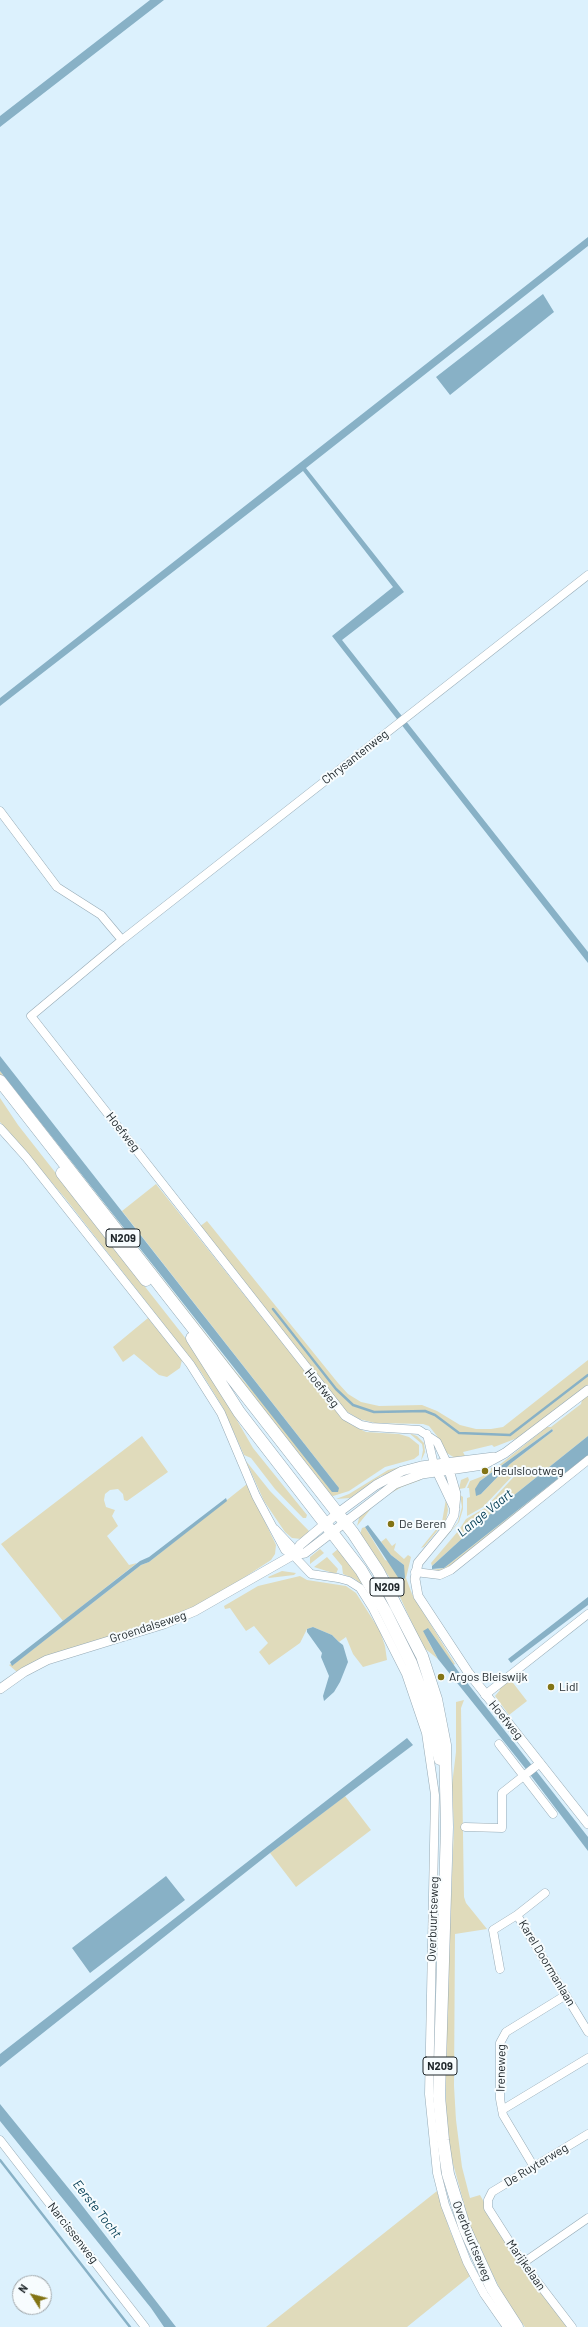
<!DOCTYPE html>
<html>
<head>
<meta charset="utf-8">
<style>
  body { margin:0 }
  #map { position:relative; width:588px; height:2327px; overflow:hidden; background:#dcf1fd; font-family:Barlow,sans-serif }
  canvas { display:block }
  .north { position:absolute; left:12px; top:2275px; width:40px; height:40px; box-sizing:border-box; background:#f7fcfe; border:1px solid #a0a6a9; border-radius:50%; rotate:306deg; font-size:11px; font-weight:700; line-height:16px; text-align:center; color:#1e262a }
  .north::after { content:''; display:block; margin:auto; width:14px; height:18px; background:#827415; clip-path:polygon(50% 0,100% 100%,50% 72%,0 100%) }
</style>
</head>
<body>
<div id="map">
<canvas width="588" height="2327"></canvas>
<div class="north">N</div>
</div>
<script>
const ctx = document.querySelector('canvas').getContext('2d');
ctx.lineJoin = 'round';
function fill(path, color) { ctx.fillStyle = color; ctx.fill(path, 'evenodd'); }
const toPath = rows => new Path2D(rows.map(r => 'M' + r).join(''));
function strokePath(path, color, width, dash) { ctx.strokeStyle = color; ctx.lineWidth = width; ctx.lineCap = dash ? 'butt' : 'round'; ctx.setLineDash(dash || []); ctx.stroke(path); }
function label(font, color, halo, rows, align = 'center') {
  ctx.font = font + ' Barlow,sans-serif'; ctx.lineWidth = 4; ctx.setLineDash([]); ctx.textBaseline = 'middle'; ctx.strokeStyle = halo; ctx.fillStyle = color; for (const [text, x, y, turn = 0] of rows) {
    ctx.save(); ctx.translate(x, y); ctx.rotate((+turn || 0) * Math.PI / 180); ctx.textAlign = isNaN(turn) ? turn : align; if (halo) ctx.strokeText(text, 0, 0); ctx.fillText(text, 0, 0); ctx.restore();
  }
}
const green = toPath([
  [0,1071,236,1372,339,1488,122,1211,156,1184,342,1418,352,1425,366,1432,399,1434,409,1437,419,1445,419,1455,414,1459,385,1467,349,1491,333,1496,329,1495,0,1077],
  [0,1098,18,1125,201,1358,253,1448,307,1515,306,1518,303,1518,275,1489,251,1458,244,1455,222,1406,201,1372,65,1198,0,1122],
  [207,1221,338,1383,348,1394,361,1402,379,1406,422,1405,437,1411,460,1425,476,1429,491,1429,503,1427,588,1360,588,1385,520,1437,494,1447,492,1445,463,1452,465,1456,455,1458,445,1452,437,1436,429,1426,423,1424,375,1423,359,1419,346,1411,199,1227],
  [148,1318,182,1360,180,1368,167,1377,159,1375,134,1354,123,1362,113,1347],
  [588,1395,588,1436,478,1524,432,1566,431,1563,459,1530,466,1519,485,1508,521,1469,520,1468,483,1507,467,1516,467,1498,470,1497,469,1488,467,1488,470,1481,483,1476,483,1474,491,1471,491,1468,498,1466,547,1427,551,1427,581,1404,582,1400],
  [552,1429,553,1431,510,1464,481,1494,480,1481],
  [409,1433,417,1436,424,1443,425,1452,421,1461,423,1450,422,1444],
  [142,1436,168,1472,127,1501,124,1500,123,1494,118,1489,110,1490,105,1494,104,1500,106,1507,115,1510,112,1516,118,1526,107,1536,129,1565,137,1563,63,1621,1,1544],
  [588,1455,588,1458,443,1572,432,1570,444,1568],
  [246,1461,270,1491,309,1531,306,1536,301,1539,292,1538,285,1532,264,1501],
  [418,1462,381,1476,350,1498,336,1499,349,1494,388,1470],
  [421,1477,421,1480,402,1487,378,1500,357,1526,360,1514,379,1498,402,1484],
  [468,1477,469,1480,465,1488,459,1489,461,1480],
  [247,1484,276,1545,275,1554,271,1560,222,1592,183,1613,17,1672,9,1665,11,1664,13,1665,141,1565,149,1562],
  [460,1495,463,1497,463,1509,459,1522,427,1559,458,1522,462,1507],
  [446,1499,448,1510,446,1520,424,1547,421,1548,442,1522],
  [365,1527,385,1560,404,1565,391,1555,381,1542,386,1538,392,1546,396,1543,394,1550,404,1559,408,1555,411,1557,406,1578,412,1594,455,1664,453,1665,443,1650,428,1641,438,1659,423,1647,394,1584,360,1534,362,1528],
  [320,1549,324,1553,310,1564,310,1557],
  [338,1549,343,1553,363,1584,362,1585,355,1579,343,1574,342,1566,332,1554],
  [327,1557,338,1569,336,1574,314,1567],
  [282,1571,296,1573,294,1575,269,1578,268,1577],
  [300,1576,307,1580,346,1586,356,1593,380,1631,385,1646,387,1660,363,1667,353,1654,346,1637,339,1642,332,1635,313,1627,307,1629,300,1643,269,1665,259,1652,268,1643,254,1626,246,1631,230,1608,225,1609,224,1606,258,1586],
  [510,1679,527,1701,509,1715,495,1696,500,1690,498,1688],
  [464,1700,461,1708,464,1897,466,1903,487,1929,455,1934,454,2086,456,2120,462,2167,470,2198,480,2195,502,2234,530,2278,567,2327,525,2327,506,2301,472,2233,449,2149,446,2114,446,2019,454,1828,452,1785,456,1752,456,1702],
  [345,1796,371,1830,296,1887,270,1853],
  [437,2191,450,2231,470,2276,407,2327,266,2327]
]);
const water = toPath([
  [150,0,164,0,0,127,0,116],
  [588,237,588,246,306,468,404,592,342,640,588,952,588,963,332,636,393,587,303,471,0,706,0,698],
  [543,294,554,312,450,395,436,377],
  [0,1056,339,1488,338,1492,332,1492,0,1071],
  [552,1429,553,1431,510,1464,481,1494,476,1496,475,1489,480,1481],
  [588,1436,588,1455,444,1568,432,1569,432,1566,478,1524],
  [226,1498,227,1501,149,1562,141,1565,12,1666,10,1662,140,1561,149,1557],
  [368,1525,391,1555,404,1565,405,1578,401,1582,365,1527],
  [588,1597,588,1605,511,1663,508,1659],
  [313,1627,332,1635,339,1642,343,1645,348,1662,340,1682,334,1692,324,1701,323,1696,329,1676,321,1657,322,1653,307,1632,307,1629],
  [428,1628,458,1671,588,1837,588,1851,525,1768,438,1659,423,1631],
  [407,1738,413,1745,270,1853,0,2067,0,2054],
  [166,1876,185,1900,90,1973,72,1948],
  [0,2104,74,2195,176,2327,164,2327,151,2308,0,2121]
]);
const stream = toPath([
  [273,1309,336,1389,353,1405,374,1412,425,1411,435,1415,459,1433,510,1435,588,1375],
  [0,2160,130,2327]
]);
const minor = toPath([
  [0,811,57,887,101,915,122,940,31,1016,345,1416,361,1425,371,1427,419,1430,437,1442,447,1463],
  [122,940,588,575],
  [0,1128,26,1157,190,1364,221,1413,256,1496,285,1550,293,1555,311,1574,338,1578,349,1581,360,1588,372,1607,406,1674,426,1733,435,1795,429,2094,437,2173,445,2205,467,2262,484,2294,507,2327],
  [427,1434,434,1465],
  [275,1529,291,1546,293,1555],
  [415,1572,440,1575,451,1570,588,1460],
  [485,1695,588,1614],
  [499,1744,553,1814],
  [465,1827,502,1828,502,1793,540,1763],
  [517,1915,588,2032],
  [500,1969,493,1930,517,1915,545,1893],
  [502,2110,588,2058],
  [0,2140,145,2327],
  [534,2167,503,2115,500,2099,500,2043,506,2032,566,1995],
  [523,2263,588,2218],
  [572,2327,523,2263,488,2208,488,2200,492,2192,588,2134]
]);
const tertiary = toPath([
  [447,1463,456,1494,454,1515,447,1528,418,1563,415,1579,418,1596,468,1672,588,1824],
  [435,1467,455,1509],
  [293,1555,300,1545,338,1513,376,1485,402,1471,421,1466,494,1457],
  [0,1689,24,1672,47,1660,164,1624,195,1611,293,1555,305,1553,395,1484,422,1474,483,1465,505,1453,588,1390]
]);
const primary = toPath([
  [0,1081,353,1533,378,1571,422,1656,436,1699,445,1745,447,1827,439,2096,443,2140,448,2174,465,2229,492,2288,517,2327],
  [62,1173,146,1280],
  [192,1338,239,1412,361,1570,385,1611,411,1663,425,1702,440,1759]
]);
const markers = [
  [485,1471,4,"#827415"],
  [391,1524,4,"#827415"],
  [441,1677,4,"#827415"],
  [551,1687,4,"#827415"]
];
const shields = [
  [123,1238,34],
  [387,1587,34],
  [440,2066,34]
];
const shieldNames = [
  ["N209",123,1238],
  ["N209",387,1587],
  ["N209",440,2066]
];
const streetNames = [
  ["Chrysantenweg",355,757,-38],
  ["Hoefweg",123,1132,52],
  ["Hoefweg",322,1388,51],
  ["Groendalseweg",148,1627,-18],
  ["Hoefweg",506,1720,51],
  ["Overbuurtseweg",433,1919,-88],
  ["Karel Doormanlaan",547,1963,59],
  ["Ireneweg",501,2068,-89],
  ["De Ruyterweg",536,2165,-31],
  ["Narcissenweg",73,2233,52],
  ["Overbuurtseweg",472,2241,68],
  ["Marijkelaan",526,2265,55]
];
const poiNames = [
  ["Heulslootweg",493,1471],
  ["De Beren",399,1524],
  ["Argos Bleiswijk",449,1677],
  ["Lidl",559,1687]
];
const waterNames = [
  ["Lange Vaart",485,1513,-39],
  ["Eerste Tocht",97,2209,52]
];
fill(green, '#e0dbbb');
fill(water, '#88b1c6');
strokePath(stream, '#88b1c6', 2.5);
strokePath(minor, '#96aab5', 9);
strokePath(tertiary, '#96aab5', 10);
strokePath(primary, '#96aab5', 13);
strokePath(minor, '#fff', 8);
strokePath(tertiary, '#fff', 9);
strokePath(primary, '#fff', 12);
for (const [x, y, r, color] of markers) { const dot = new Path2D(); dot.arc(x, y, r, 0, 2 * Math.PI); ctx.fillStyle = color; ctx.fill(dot); strokePath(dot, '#f7fcfe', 1.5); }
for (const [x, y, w] of shields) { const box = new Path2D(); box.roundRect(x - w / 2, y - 9, w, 18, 3); ctx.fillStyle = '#f7fcfe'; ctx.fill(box); strokePath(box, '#1e262a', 1); }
label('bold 11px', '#1e262a', null, shieldNames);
label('12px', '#1e262a', '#f7fcfe', streetNames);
label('12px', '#1e262a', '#f7fcfe', poiNames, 'left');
label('italic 13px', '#023c53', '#f7fcfe', waterNames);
</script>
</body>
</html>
